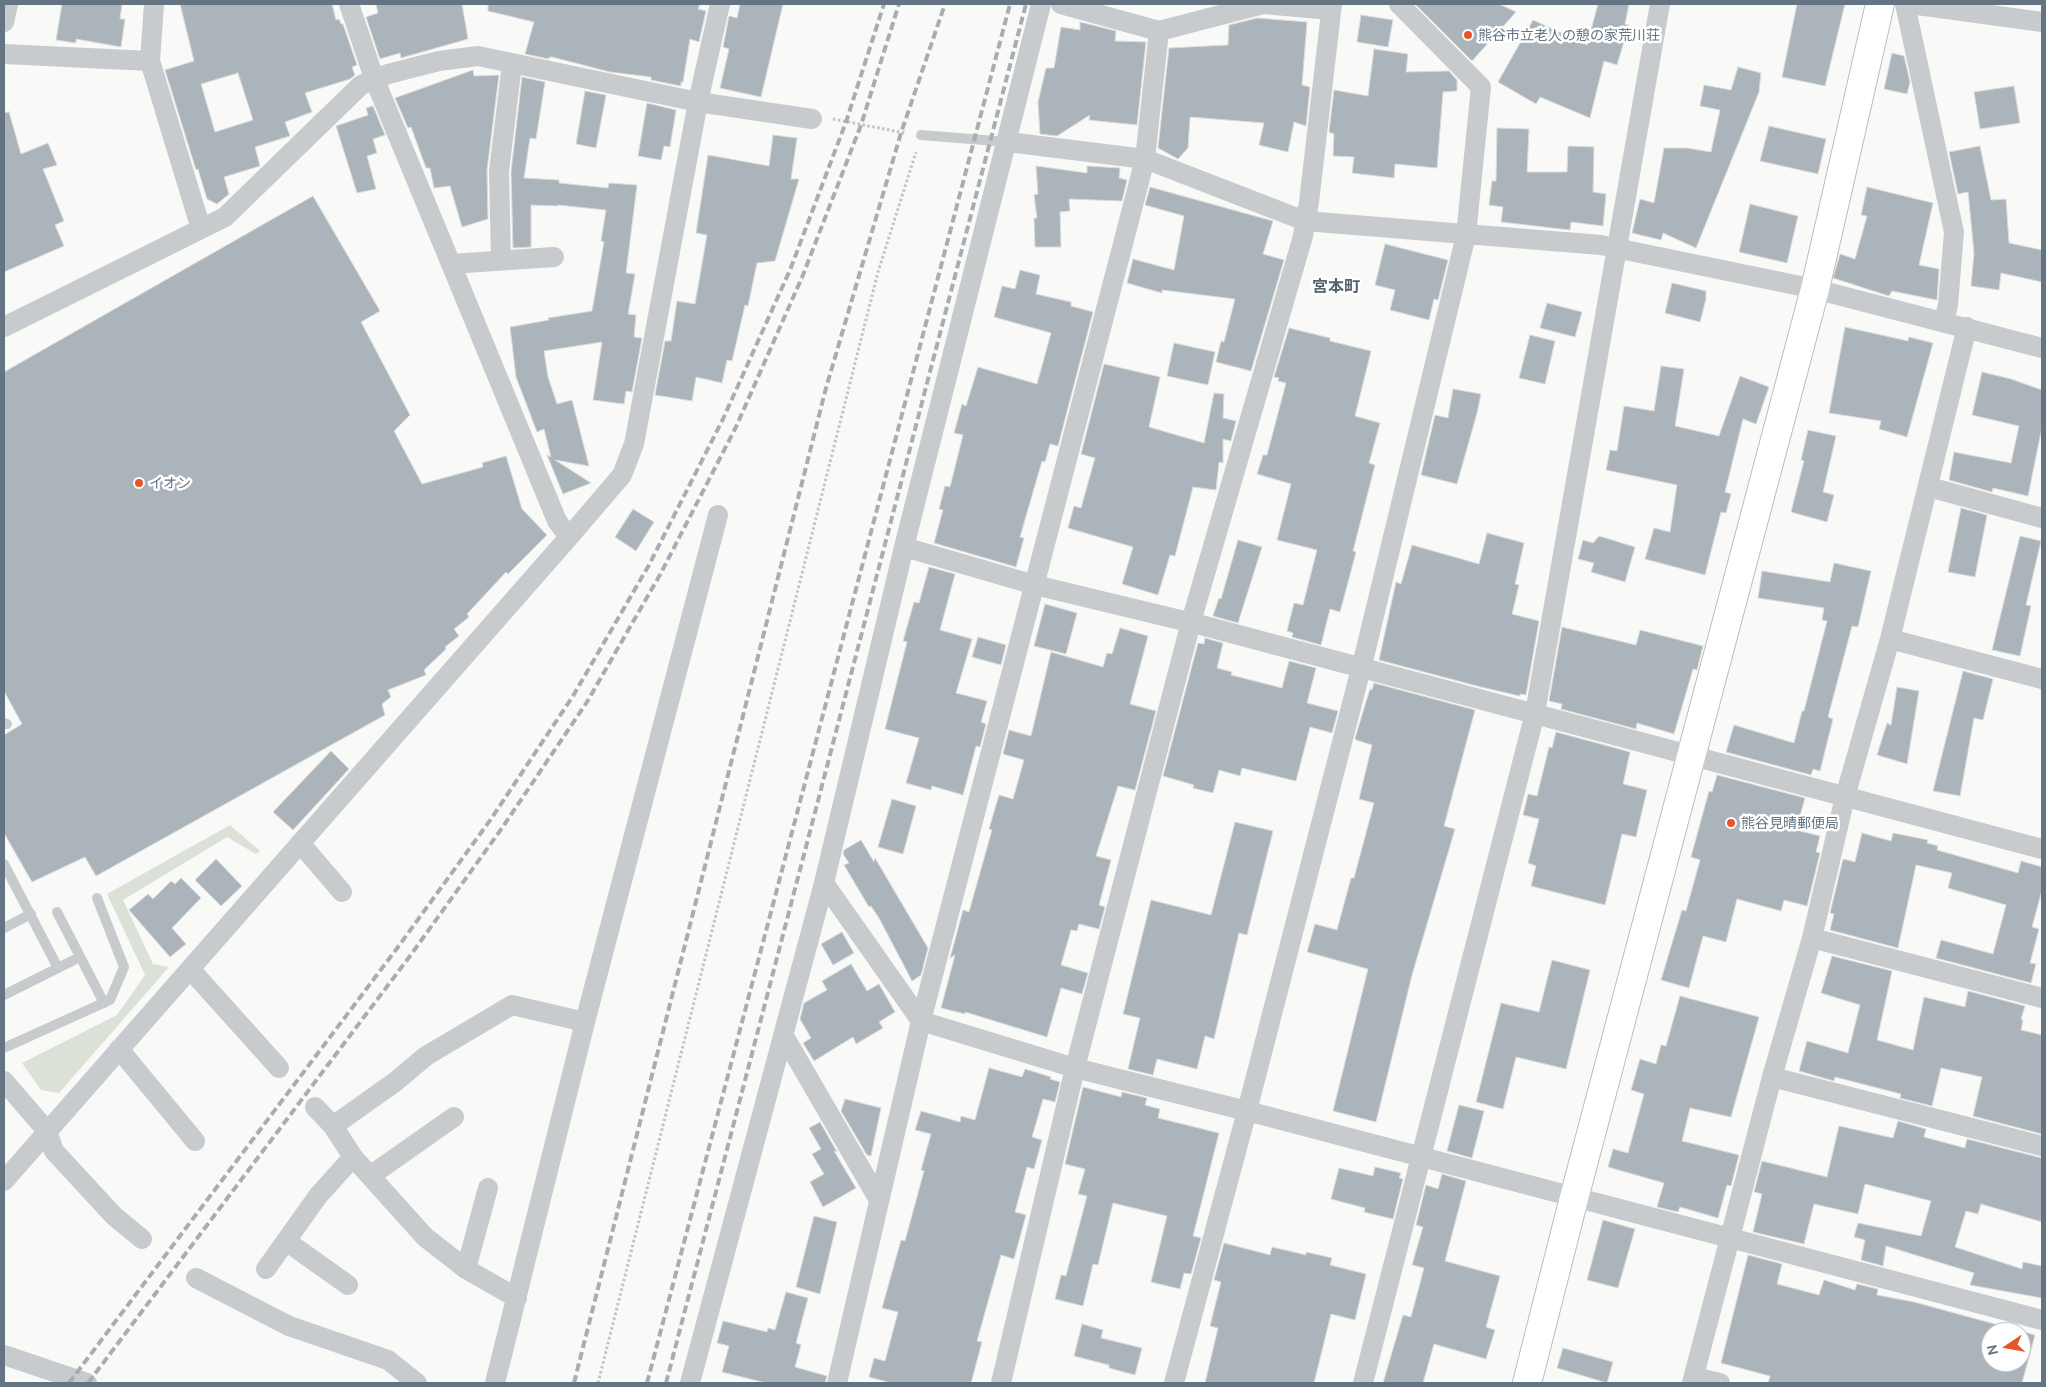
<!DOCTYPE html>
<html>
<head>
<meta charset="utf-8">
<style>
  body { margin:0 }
  #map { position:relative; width:2046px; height:1387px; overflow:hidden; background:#f9f9f7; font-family:Ubuntu,sans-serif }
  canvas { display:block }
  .frame { position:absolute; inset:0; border:5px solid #647482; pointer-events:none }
  .north { position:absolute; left:1981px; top:1322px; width:50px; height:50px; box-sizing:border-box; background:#fff; border:1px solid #c1c7cd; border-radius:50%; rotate:258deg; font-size:14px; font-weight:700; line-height:20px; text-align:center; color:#647482 }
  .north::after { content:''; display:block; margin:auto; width:18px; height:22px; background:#e5562a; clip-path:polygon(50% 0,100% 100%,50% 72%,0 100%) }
</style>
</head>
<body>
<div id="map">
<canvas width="2046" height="1387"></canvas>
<div class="frame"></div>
<div class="north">N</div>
</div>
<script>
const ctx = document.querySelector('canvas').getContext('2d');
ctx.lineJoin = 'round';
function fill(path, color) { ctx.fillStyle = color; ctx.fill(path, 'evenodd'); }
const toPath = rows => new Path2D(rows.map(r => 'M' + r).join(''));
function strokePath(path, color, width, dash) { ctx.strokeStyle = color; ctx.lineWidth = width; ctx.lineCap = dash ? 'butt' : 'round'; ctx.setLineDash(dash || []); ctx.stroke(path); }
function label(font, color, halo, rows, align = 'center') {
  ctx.font = font + ' Ubuntu,"Noto Sans JP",sans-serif'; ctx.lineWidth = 5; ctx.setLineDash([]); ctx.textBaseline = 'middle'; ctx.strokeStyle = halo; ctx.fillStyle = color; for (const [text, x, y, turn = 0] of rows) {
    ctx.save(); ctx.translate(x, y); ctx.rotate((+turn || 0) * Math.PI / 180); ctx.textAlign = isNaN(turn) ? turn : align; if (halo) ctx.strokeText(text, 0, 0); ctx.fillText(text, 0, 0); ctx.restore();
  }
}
const green = toPath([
  [230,825,260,851,256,854,227,837,123,900,153,964,169,967,59,1093,41,1090,22,1063,117,1015,145,975,107,894]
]);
const building = toPath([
  [62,4,122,4,120,19,125,19,121,47,76,39,76,43,56,40,62,4],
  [180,4,332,4,336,20,339,19,341,24,343,24,357,65,352,67,355,75,350,79,305,93,312,112,285,122,290,136,255,147,260,166,224,177,229,194,217,204,207,199,198,169,196,170,165,70,194,61,180,4],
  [238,73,253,120,215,132,201,84,238,73],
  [376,4,462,4,468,39,401,58,400,53,380,59,366,17,378,13,376,4],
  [488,4,700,4,698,9,706,11,699,42,690,39,683,82,681,82,681,86,651,80,651,77,610,72,552,57,549,57,549,59,525,54,534,22,488,11,488,4],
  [740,4,783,4,761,97,720,88,729,49,723,47,729,16,737,18,740,4],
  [1415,4,1499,4,1516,12,1472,61,1415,4],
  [1598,4,1629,4,1625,24,1629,25,1617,65,1604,61,1590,118,1540,97,1536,104,1498,82,1533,20,1587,45,1598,4],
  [1797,4,1845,4,1825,86,1782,77,1797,4],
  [1361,15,1393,20,1388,47,1357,42,1361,15],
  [1257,18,1307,22,1302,85,1310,87,1306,126,1294,122,1288,152,1259,145,1264,123,1190,117,1188,148,1178,159,1158,148,1169,48,1228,45,1229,25,1257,18],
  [1080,22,1116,31,1115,41,1146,42,1137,125,1089,120,1090,115,1057,136,1040,134,1038,102,1046,68,1054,68,1061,27,1080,30,1080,22],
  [1374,49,1408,54,1406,72,1449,71,1457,80,1457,91,1443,92,1437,168,1395,164,1394,178,1352,173,1354,157,1333,156,1334,134,1329,132,1334,90,1368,96,1374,49],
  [1892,53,1904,56,1910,82,1907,94,1884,89,1892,53],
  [1738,67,1761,73,1759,92,1696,248,1663,233,1661,240,1632,233,1640,199,1654,203,1664,148,1687,148,1711,152,1720,110,1700,106,1704,85,1731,90,1738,67],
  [473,70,474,76,499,75,487,170,488,219,462,227,450,186,434,188,430,168,426,168,411,127,408,128,395,98,473,70],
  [522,77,545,82,536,139,530,138,524,178,559,180,559,183,608,188,609,183,637,185,626,273,635,274,628,314,636,315,634,337,642,338,632,392,626,391,624,404,593,400,602,342,544,351,548,377,557,404,572,400,589,466,555,460,591,483,563,494,547,455,551,457,544,429,537,432,516,377,510,327,549,320,548,318,592,311,604,242,601,241,606,210,558,205,558,206,531,205,531,247,513,248,511,172,522,77],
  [2014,86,2020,123,1980,129,1974,92,2014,86],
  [585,91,606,95,596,148,576,144,585,91],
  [647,103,676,110,670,147,664,146,661,160,638,156,647,103],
  [373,106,385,135,373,139,377,153,367,156,376,189,357,193,336,126,368,115,366,108,373,106],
  [9,112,21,154,48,143,57,165,43,169,64,221,55,225,64,246,4,272,4,113,9,112],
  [1769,126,1826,139,1818,174,1760,161,1769,126],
  [1497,128,1529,129,1527,172,1567,172,1568,146,1594,147,1593,192,1606,194,1603,226,1571,222,1570,230,1501,222,1503,207,1489,205,1492,181,1496,181,1497,128],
  [773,135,797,138,791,179,799,179,775,261,757,263,748,306,745,305,732,361,727,360,722,383,696,377,692,401,655,395,665,341,671,341,677,301,695,304,707,235,696,233,708,155,769,166,773,135],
  [1980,146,1991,200,2006,199,2009,243,2042,250,2042,282,2001,273,1999,290,1971,286,1974,253,1968,192,1958,194,1949,152,1980,146],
  [1036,166,1087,173,1087,166,1120,168,1119,178,1127,180,1122,201,1069,199,1070,211,1060,212,1061,247,1035,247,1034,218,1037,218,1034,195,1038,194,1036,166],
  [1150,187,1273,221,1263,254,1284,260,1251,371,1216,362,1221,341,1224,342,1235,299,1162,290,1162,293,1127,283,1133,259,1174,270,1184,216,1145,205,1150,187],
  [1867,187,1933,203,1919,265,1939,269,1937,300,1892,291,1889,296,1833,278,1840,254,1855,259,1867,216,1861,215,1867,187],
  [313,196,380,311,361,322,410,415,394,431,422,484,483,467,482,463,506,456,522,509,547,535,508,574,506,572,467,614,469,617,454,629,459,636,445,647,446,649,424,670,426,675,388,690,391,697,382,704,385,715,96,876,85,857,32,882,4,833,4,735,22,724,4,691,4,372,313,196],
  [1750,204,1798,216,1787,263,1739,252,1750,204],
  [1385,244,1448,260,1438,300,1434,299,1429,320,1390,310,1395,290,1375,285,1385,244],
  [1020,270,1040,275,1036,294,1071,302,1071,306,1093,312,1058,446,1050,444,1045,462,1042,461,1020,537,1024,538,1016,567,934,543,943,510,939,509,945,486,950,487,963,435,954,433,962,404,966,406,978,367,1037,384,1051,333,994,317,1002,286,1015,289,1020,270],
  [1672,283,1706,291,1706,299,1700,322,1665,313,1672,283],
  [1547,303,1582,312,1575,337,1540,328,1547,303],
  [1845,327,1908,341,1909,337,1933,343,1907,437,1879,429,1881,421,1829,413,1845,327],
  [1289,328,1330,338,1330,341,1371,351,1355,416,1380,423,1369,463,1375,465,1353,551,1356,552,1346,590,1340,612,1330,609,1321,645,1292,637,1293,633,1287,631,1294,603,1303,605,1317,550,1277,540,1291,484,1257,474,1263,455,1267,455,1286,383,1278,381,1279,378,1274,377,1289,328],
  [1530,335,1555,341,1545,384,1519,378,1530,335],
  [1174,343,1215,352,1208,385,1167,376,1174,343],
  [1104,364,1160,377,1149,427,1204,443,1214,393,1224,394,1223,418,1236,421,1231,441,1223,439,1223,463,1219,462,1216,490,1193,487,1175,556,1170,555,1158,595,1122,584,1133,547,1068,528,1074,506,1081,508,1095,458,1081,454,1104,364],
  [1661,366,1684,369,1675,426,1719,436,1740,376,1769,387,1756,424,1743,419,1725,492,1731,494,1726,513,1721,512,1705,575,1645,559,1654,528,1670,532,1677,485,1606,470,1610,450,1617,451,1624,406,1654,411,1661,366],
  [1982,372,2011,379,2042,390,2042,427,2028,496,1993,488,1992,492,1949,480,1954,452,2011,463,2019,426,1972,415,1982,372],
  [1453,389,1481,394,1477,413,1457,484,1421,475,1435,415,1448,418,1453,389],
  [1808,430,1836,436,1823,492,1834,495,1827,522,1791,512,1804,461,1801,460,1808,430],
  [1961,508,1987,515,1975,577,1948,572,1961,508],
  [633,509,654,522,636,551,615,537,633,509],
  [1487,533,1524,543,1515,584,1519,585,1512,614,1539,621,1526,695,1520,694,1520,696,1481,687,1379,660,1396,582,1401,584,1412,545,1479,564,1487,533],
  [1599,536,1635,547,1625,582,1591,572,1594,563,1578,559,1583,540,1593,543,1599,536],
  [2020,536,2041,541,2026,605,2031,606,2020,656,1992,650,2020,536],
  [1238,540,1262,547,1238,623,1213,616,1219,598,1221,599,1238,540],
  [1834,563,1871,571,1858,627,1852,626,1828,717,1833,719,1820,771,1813,769,1811,775,1726,752,1734,725,1794,743,1802,711,1804,711,1827,621,1822,620,1824,608,1758,598,1762,571,1830,582,1834,563],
  [929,567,955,574,940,630,972,639,956,693,987,701,981,722,986,724,980,747,976,746,963,795,932,786,931,790,906,783,919,738,885,729,907,642,903,641,914,602,919,603,929,567],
  [1045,604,1077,613,1066,654,1034,646,1045,604],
  [1562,627,1636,645,1640,630,1703,646,1697,670,1693,669,1674,734,1637,723,1636,729,1561,709,1562,704,1549,701,1562,627],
  [1120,628,1148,636,1130,704,1156,711,1135,790,1118,786,1096,856,1111,860,1099,905,1105,907,1099,929,1079,924,1077,931,1071,930,1061,965,1088,973,1082,994,1061,988,1047,1037,965,1012,965,1014,941,1008,955,955,950,958,952,951,963,910,969,912,992,830,989,829,999,795,1013,799,1024,760,1003,754,1009,730,1031,736,1051,652,1103,667,1107,653,1112,654,1120,628],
  [978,637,1006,645,1001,665,972,657,978,637],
  [1205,638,1223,643,1217,668,1232,672,1231,675,1282,688,1289,661,1316,668,1307,703,1338,711,1332,733,1310,727,1296,781,1242,768,1240,776,1219,770,1213,793,1193,788,1194,785,1163,776,1198,643,1204,644,1205,638],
  [1963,671,1993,679,1983,720,1974,718,1960,796,1933,791,1963,671],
  [1374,683,1475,710,1444,826,1455,829,1412,975,1376,1122,1333,1111,1368,969,1307,952,1315,924,1337,930,1351,878,1354,878,1374,803,1359,799,1372,745,1356,740,1355,738,1370,689,1372,690,1374,683],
  [1897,687,1919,691,1907,764,1877,755,1887,723,1891,725,1897,687],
  [1556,732,1630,752,1623,784,1647,790,1636,837,1622,834,1605,905,1531,886,1536,866,1528,863,1539,819,1523,815,1528,794,1537,796,1549,747,1552,748,1556,732],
  [331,751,349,769,293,830,273,812,331,751],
  [1717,775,1805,798,1796,830,1820,836,1816,852,1820,853,1807,906,1784,900,1781,911,1737,899,1726,942,1703,936,1689,988,1661,980,1682,910,1686,911,1700,860,1691,857,1709,791,1712,792,1717,775],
  [892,799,916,806,903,854,878,847,892,799],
  [1235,822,1273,831,1247,935,1239,933,1214,1039,1205,1036,1197,1069,1157,1059,1153,1075,1128,1069,1140,1018,1123,1014,1151,900,1211,915,1235,822],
  [1862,833,1891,841,1893,833,1928,840,1927,843,1938,846,1937,850,2018,873,2021,861,2042,867,2042,890,2032,927,2039,929,2030,963,2036,964,2031,983,1936,958,1941,940,1993,954,2006,905,1948,888,1952,873,1916,865,1898,948,1830,930,1834,914,1830,913,1843,859,1855,862,1862,833],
  [861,840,874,862,875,858,928,948,921,975,912,981,879,918,871,906,869,907,844,865,849,863,843,854,844,850,861,840],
  [216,859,242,886,221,906,195,880,216,859],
  [181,878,201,898,172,928,186,944,170,957,129,910,148,894,153,899,171,881,175,884,181,878],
  [842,932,854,953,833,965,821,944,842,932],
  [1832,956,1892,971,1877,1040,1913,1050,1924,997,1965,1007,1968,991,2025,1006,2021,1019,2023,1020,2021,1030,2042,1035,2042,1134,1973,1116,1982,1077,1941,1068,1932,1106,1900,1098,1901,1094,1835,1077,1834,1081,1799,1071,1807,1041,1848,1053,1860,1005,1821,993,1832,956],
  [1552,960,1590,970,1566,1069,1516,1057,1503,1109,1476,1102,1501,1003,1539,1012,1552,960],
  [851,964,867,991,879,984,895,1012,879,1022,883,1028,856,1044,853,1037,814,1061,803,1043,811,1038,800,1019,804,1003,827,990,822,981,851,964],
  [1680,996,1759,1017,1731,1117,1690,1108,1682,1141,1739,1155,1731,1186,1727,1185,1718,1218,1680,1207,1678,1212,1657,1207,1664,1183,1608,1167,1613,1149,1628,1153,1644,1094,1631,1090,1640,1059,1656,1064,1661,1045,1666,1046,1680,996],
  [989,1068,1022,1077,1025,1069,1051,1077,1050,1079,1060,1082,1055,1102,1043,1099,1032,1137,1042,1140,1034,1169,1027,1167,1015,1212,1026,1215,1014,1259,1001,1255,977,1341,982,1342,971,1383,891,1383,869,1377,874,1358,885,1361,898,1312,882,1308,901,1240,905,1241,924,1171,921,1170,931,1134,915,1130,921,1111,960,1122,961,1116,975,1120,989,1068],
  [1083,1087,1121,1097,1122,1092,1147,1098,1145,1105,1160,1109,1158,1118,1219,1133,1193,1236,1201,1238,1191,1274,1184,1273,1180,1289,1151,1282,1167,1216,1113,1203,1098,1265,1093,1264,1083,1306,1055,1299,1061,1275,1066,1276,1087,1196,1078,1194,1085,1169,1065,1164,1083,1087],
  [845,1099,881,1108,871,1156,867,1155,841,1111,845,1099],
  [1459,1105,1484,1111,1472,1158,1447,1151,1459,1105],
  [1898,1121,1926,1129,1924,1137,1965,1148,1967,1139,2042,1158,2042,1222,1981,1204,1978,1214,1966,1211,1955,1247,2022,1269,2023,1262,2042,1266,2042,1298,1970,1285,1974,1273,1886,1246,1883,1266,1861,1260,1865,1240,1854,1237,1858,1223,1921,1236,1931,1201,1865,1184,1858,1214,1814,1204,1804,1244,1753,1232,1762,1194,1754,1192,1762,1161,1827,1177,1839,1126,1893,1138,1898,1121],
  [820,1122,837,1152,834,1151,856,1188,823,1207,810,1182,824,1174,812,1154,821,1149,809,1128,820,1122],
  [1375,1167,1401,1173,1399,1178,1403,1179,1393,1219,1364,1212,1365,1208,1331,1199,1339,1168,1373,1176,1375,1167],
  [1442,1174,1466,1181,1445,1261,1500,1276,1486,1327,1495,1330,1486,1359,1434,1344,1423,1383,1383,1383,1403,1315,1411,1317,1424,1268,1412,1265,1423,1227,1416,1225,1426,1185,1438,1189,1442,1174],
  [814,1216,837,1222,820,1294,796,1287,814,1216],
  [1603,1220,1635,1229,1618,1288,1587,1280,1603,1220],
  [1224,1243,1270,1255,1272,1247,1306,1255,1306,1252,1332,1258,1330,1265,1366,1274,1355,1320,1331,1314,1314,1383,1205,1383,1218,1328,1210,1326,1221,1282,1214,1280,1224,1243],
  [1748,1255,1782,1264,1777,1284,1819,1295,1824,1280,1855,1290,1857,1284,1878,1289,1877,1295,1914,1302,2035,1335,2022,1383,1768,1383,1770,1376,1721,1363,1748,1255],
  [1991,1332,2021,1332,2021,1362,1991,1362,1991,1332],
  [786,1292,808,1298,796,1343,801,1345,795,1367,827,1376,825,1383,766,1383,722,1372,729,1346,717,1343,723,1321,767,1332,768,1328,775,1330,786,1292],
  [1082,1324,1103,1330,1101,1338,1142,1348,1135,1375,1109,1368,1109,1365,1074,1356,1082,1324],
  [1563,1348,1613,1362,1607,1383,1557,1368,1563,1348]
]);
const path = toPath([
  [833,119,905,133],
  [598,1383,878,272,916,152]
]);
const lane = toPath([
  [921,135,1008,142],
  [4,723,7,724],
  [4,864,58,968,4,995],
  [57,912,104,1003],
  [4,928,31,914],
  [58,968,80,957],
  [4,1048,110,1000,124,967,97,898]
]);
const street = toPath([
  [154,4,150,61,201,229],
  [349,4,374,78,451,264,557,521,569,537],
  [1061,4,1159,31,1263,4,1331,10],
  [1905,4,1954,232,1948,305,1944,321],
  [1910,4,2042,22],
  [4,22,8,4],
  [4,54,150,61],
  [1008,142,1145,159,1305,221,1601,245,1815,289,2042,348],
  [501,260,499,171,512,64],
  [451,264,554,257],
  [4,327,225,217,361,85,388,74,439,61,478,56,698,102,812,119],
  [1929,487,2042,518],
  [904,547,1035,585,1201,625,2042,849],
  [1890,639,2042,679],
  [300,843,342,892],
  [824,883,921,1021,1075,1068,1247,1111,2042,1320],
  [1812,938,2042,998],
  [190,969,279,1068],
  [784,1036,879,1200],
  [119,1049,195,1141],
  [1772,1077,2042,1146],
  [4,1081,47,1131,54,1151,114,1216,142,1239],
  [315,1107,333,1126,353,1157,425,1237,466,1269,517,1298],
  [333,1126,395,1082,426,1056,512,1005,585,1022],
  [370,1176,454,1117],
  [4,1181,569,537,622,475,634,444,698,102,720,4],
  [286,1241,348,1285],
  [266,1269,318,1196,353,1157],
  [466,1269,488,1188],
  [196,1278,289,1326,388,1360,417,1383],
  [4,1355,87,1383],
  [1694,1377,1720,1383],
  [495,1383,585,1022,718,515],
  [690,1383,824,883,904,547,1041,4],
  [837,1383,921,1021,1145,159,1159,31],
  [1001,1383,1075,1068,1191,622,1303,236,1309,202,1332,4],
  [1174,1383,1247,1111,1364,657,1466,235,1481,87,1399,4],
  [1363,1383,1535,713,1660,4],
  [1692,1383,1772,1077,1812,938,1845,797,1890,639,1967,327]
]);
const secondary = toPath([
  [1527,1383,1574,1198,1815,289,1880,4]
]);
const rail = toPath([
  [69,1383,398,947,491,819,573,696,649,565,723,419,790,270,846,122,884,4],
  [88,1383,410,956,502,828,587,702,661,573,736,427,803,275,861,125,899,4],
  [574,1383,826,388,901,133,945,4],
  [647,1383,1010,4],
  [666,1383,1026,4]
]);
const markers = [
  [1468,35,5,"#e5562a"],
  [139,483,5,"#e5562a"],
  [1731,823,5,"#e5562a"]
];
const poiNames = [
  ["熊谷市立老人の憩の家荒川荘",1478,35],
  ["イオン",149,483],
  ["熊谷見晴郵便局",1741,823]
];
const quarterNames = [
  ["宮本町",1336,287]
];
fill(green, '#dbe1d7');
fill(building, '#abb4ba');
strokePath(building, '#dbdbd9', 1);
strokePath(secondary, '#b9bec3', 30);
strokePath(path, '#c1c3c5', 3, [2.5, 2.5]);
strokePath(lane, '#c7cbce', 10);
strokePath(street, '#c7cbce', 20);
strokePath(secondary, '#fff', 28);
strokePath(rail, '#a7adb3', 4, [8, 4]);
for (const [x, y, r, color] of markers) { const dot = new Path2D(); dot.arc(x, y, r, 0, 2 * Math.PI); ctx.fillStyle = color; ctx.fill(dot); strokePath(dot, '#fff', 2); }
label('14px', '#647482', '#fff', poiNames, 'left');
label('bold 16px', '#56636d', '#fff', quarterNames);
</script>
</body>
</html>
